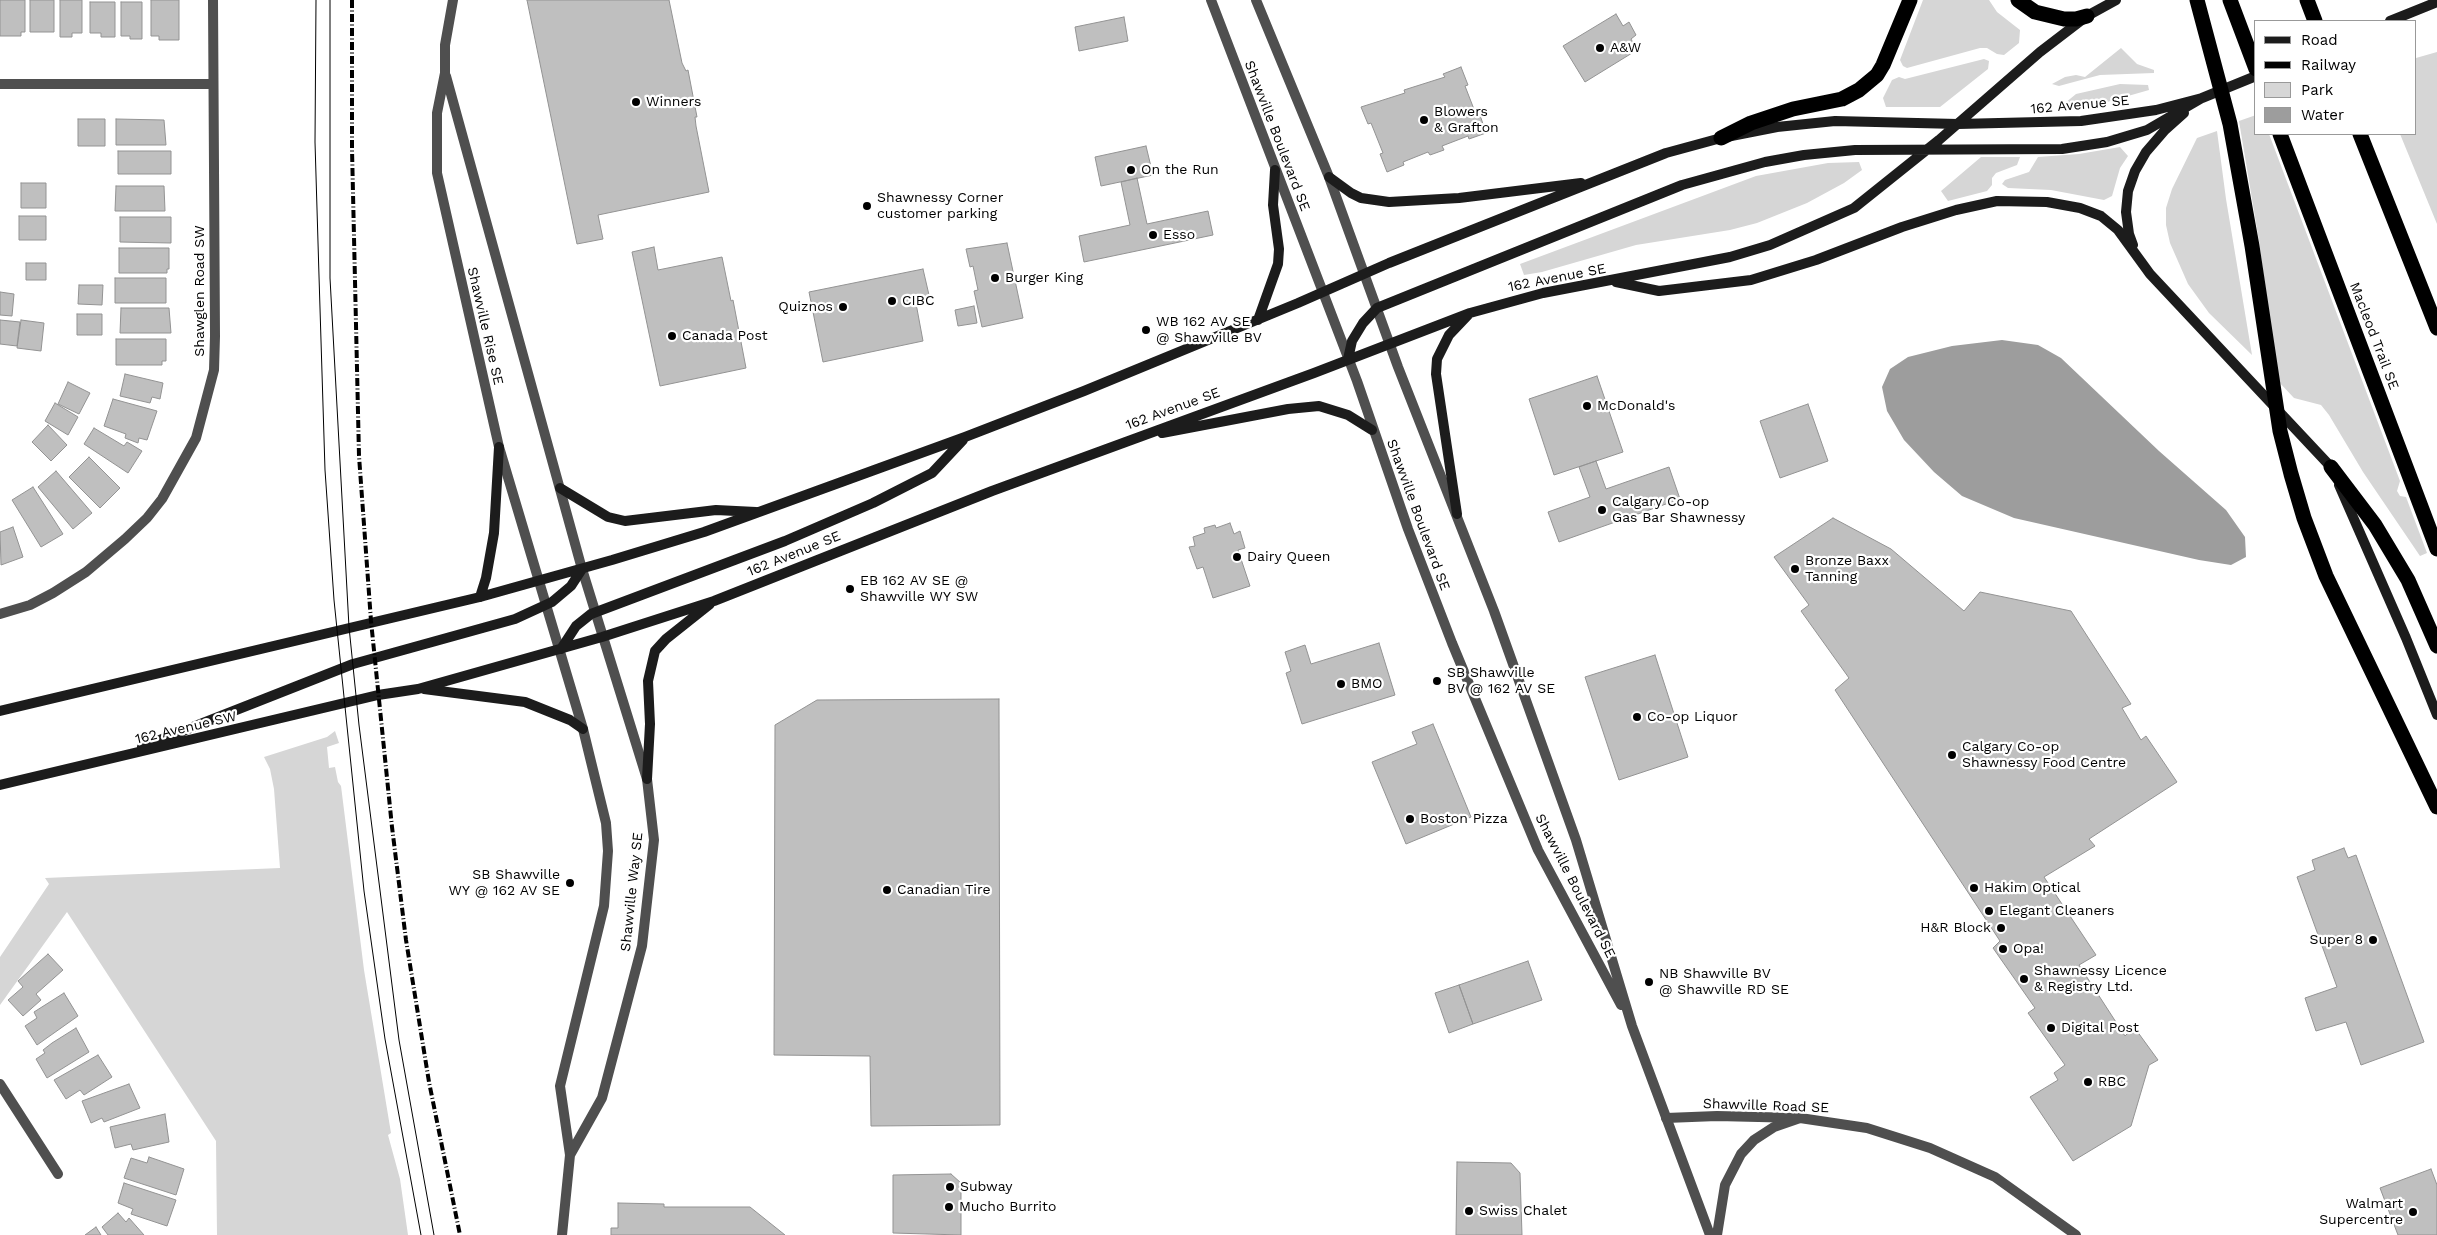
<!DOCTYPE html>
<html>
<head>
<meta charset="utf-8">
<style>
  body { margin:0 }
  #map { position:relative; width:2437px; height:1235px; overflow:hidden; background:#fff; font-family:"Work Sans",sans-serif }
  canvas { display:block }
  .legend { position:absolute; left:2254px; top:20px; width:162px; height:115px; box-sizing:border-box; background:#fff; border:1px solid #999; margin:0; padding:6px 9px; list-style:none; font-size:15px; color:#000 }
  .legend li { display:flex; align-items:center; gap:10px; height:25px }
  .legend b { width:25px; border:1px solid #999 }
</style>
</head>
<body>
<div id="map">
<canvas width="2437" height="1235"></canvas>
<ul class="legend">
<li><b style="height:6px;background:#1c1c1c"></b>Road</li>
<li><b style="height:6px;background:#000"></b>Railway</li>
<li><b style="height:14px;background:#d6d6d6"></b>Park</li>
<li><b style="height:14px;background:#9d9d9d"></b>Water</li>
</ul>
</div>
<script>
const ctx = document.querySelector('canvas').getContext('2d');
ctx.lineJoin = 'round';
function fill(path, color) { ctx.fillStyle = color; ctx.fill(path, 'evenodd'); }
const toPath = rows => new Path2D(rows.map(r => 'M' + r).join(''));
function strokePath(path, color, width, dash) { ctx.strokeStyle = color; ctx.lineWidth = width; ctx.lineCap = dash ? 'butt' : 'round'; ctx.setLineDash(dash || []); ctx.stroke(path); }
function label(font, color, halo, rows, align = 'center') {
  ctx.font = font + ' "Work Sans",sans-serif'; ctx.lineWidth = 4.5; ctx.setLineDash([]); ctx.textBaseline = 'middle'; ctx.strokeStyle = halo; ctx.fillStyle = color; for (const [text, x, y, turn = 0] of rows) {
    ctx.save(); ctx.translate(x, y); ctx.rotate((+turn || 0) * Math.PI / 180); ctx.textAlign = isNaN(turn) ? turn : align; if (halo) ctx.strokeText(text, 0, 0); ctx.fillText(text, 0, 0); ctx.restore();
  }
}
const green = toPath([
  [1923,0,1989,0,1997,12,2020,30,2019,43,2004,55,1997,54,1987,48,1980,48,1907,68,1903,66,1900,60],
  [2121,48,2137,64,2154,70,2154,73,2100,75,2070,83,2059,86,2052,84,2065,77,2076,75,2085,77],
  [2437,52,2437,224,2400,134,2416,134,2416,58],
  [1984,59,1989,61,1988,69,1940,107,1886,107,1883,98,1892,80,1899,77,1905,79],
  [2120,84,2148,85,2149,90,2107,102,2059,108,2076,94],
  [2256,115,2256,134,2269,134,2400,481,2397,491,2400,496,2406,497,2427,553,2420,556,2363,472,2329,415,2321,405,2294,398,2278,381,2259,241,2239,121],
  [2217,131,2226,199,2252,355,2209,313,2188,284,2170,243,2166,225,2166,208,2172,189,2197,138],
  [2120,147,2128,156,2120,168,2112,196,2104,200,2051,190,2008,188,2002,184,2005,180,2029,172,2038,157,2079,154],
  [1981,157,2020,157,2017,165,1996,173,1992,178,1992,185,1987,191,1948,201,1941,191],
  [1859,162,1862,170,1844,183,1807,203,1757,223,1730,230,1636,245,1542,272,1524,275,1520,264,1756,176,1828,163],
  [335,731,339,743,327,747,329,768,335,767,338,782,341,786,364,970,391,1133,388,1135,400,1179,408,1235,217,1235,216,1141,67,912,0,1005,0,957,49,884,45,878,280,868,274,789,270,769,264,757,327,737]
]);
const water = toPath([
  [2002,340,2038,345,2061,358,2159,451,2226,510,2245,537,2246,557,2231,565,2199,560,2014,518,1962,496,1934,472,1904,440,1887,411,1882,387,1890,369,1908,357,1952,346]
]);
const building = toPath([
  [0,0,25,0,25,32,21,32,21,36,0,36,0,0],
  [30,0,54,0,54,32,30,32,30,0],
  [60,0,82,0,82,33,72,33,72,37,60,37,60,0],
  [151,0,179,0,179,40,159,40,159,36,151,36,151,0],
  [527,0,669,0,682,63,686,71,688,70,697,117,695,117,696,126,709,192,598,215,603,239,577,244,527,0],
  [90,2,115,2,115,37,101,37,101,33,90,33,90,2],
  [121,2,142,2,142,39,130,39,130,36,121,36,121,2],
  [1616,14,1623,26,1629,22,1636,35,1631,39,1637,50,1585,82,1563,46,1616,14],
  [1124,17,1128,41,1079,51,1075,27,1124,17],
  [1461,67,1468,85,1465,86,1477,117,1480,115,1486,133,1469,139,1468,136,1442,146,1444,150,1430,155,1428,152,1403,162,1404,165,1387,172,1380,154,1383,153,1371,123,1368,124,1361,107,1405,93,1404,90,1445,77,1443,74,1461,67],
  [78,119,105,119,105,146,78,146,78,119],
  [116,119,164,120,166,145,116,145,116,119],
  [1146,146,1153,175,1101,186,1095,157,1146,146],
  [118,151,171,151,171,174,118,174,118,151],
  [1137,178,1147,224,1208,211,1213,235,1084,262,1079,236,1130,225,1121,182,1137,178],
  [21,183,46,183,46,208,21,208,21,183],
  [116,186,164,186,165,211,115,211,116,186],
  [19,216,46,216,46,240,19,240,19,216],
  [120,217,171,217,171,243,120,242,120,217],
  [1007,243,1023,318,982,327,974,291,978,290,973,266,970,267,966,249,1007,243],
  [654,247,658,270,722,257,731,301,733,300,746,368,660,386,632,252,654,247],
  [119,248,169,248,169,269,167,269,167,273,119,273,119,248],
  [26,263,46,263,46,280,26,280,26,263],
  [923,269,929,295,915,298,923,341,823,362,809,292,923,269],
  [115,278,166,278,166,303,115,303,115,278],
  [79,285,103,285,102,305,78,304,79,285],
  [0,292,14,294,12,316,0,315,0,292],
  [974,306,977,323,958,326,955,310,974,306],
  [121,308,169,308,171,333,120,333,121,308],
  [77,314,102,314,102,335,77,335,77,314],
  [0,320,20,322,17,346,0,344,0,320],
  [21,320,44,323,41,351,17,348,21,320],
  [116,339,166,339,166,361,162,361,162,365,116,365,116,339],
  [125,374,163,383,160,399,152,397,150,403,120,396,125,374],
  [1597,376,1623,452,1554,475,1529,399,1597,376],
  [68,382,90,393,79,414,58,404,68,382],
  [113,399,157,411,147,440,139,438,138,443,125,438,126,434,104,426,113,399],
  [55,403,78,417,68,435,45,421,55,403],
  [1808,404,1828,461,1780,478,1760,421,1808,404],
  [48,425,67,445,51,461,32,442,48,425],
  [94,428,124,446,127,442,142,451,128,473,84,444,94,428],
  [89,457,120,488,100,508,69,477,89,457],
  [1596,461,1606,489,1669,467,1680,499,1559,542,1548,512,1590,497,1579,467,1596,461],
  [56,471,92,513,73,529,38,487,56,471],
  [33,487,63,534,41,547,12,500,33,487],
  [1833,518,1891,549,1964,611,1980,592,2071,611,2131,704,2122,708,2141,740,2146,736,2177,782,2089,839,2095,846,2044,877,2096,955,2079,965,2125,1036,2134,1027,2158,1060,2149,1065,2131,1126,2073,1161,2030,1097,2058,1080,2054,1073,2065,1065,2028,1013,2035,1008,1993,948,2000,941,1835,690,1849,678,1801,611,1809,605,1774,557,1833,518],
  [1230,523,1234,534,1240,531,1245,548,1238,550,1250,586,1213,598,1203,567,1197,569,1189,547,1195,546,1193,537,1205,533,1204,528,1215,525,1216,528,1230,523],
  [13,527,23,557,1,565,0,532,13,527],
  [1379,643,1395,695,1302,724,1286,673,1291,671,1285,652,1305,645,1311,664,1379,643],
  [1655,655,1688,757,1619,780,1585,677,1655,655],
  [999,699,1000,1125,871,1126,870,1056,774,1055,775,725,817,700,999,699],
  [1433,724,1471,817,1406,844,1372,762,1417,744,1412,732,1433,724],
  [2344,848,2348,858,2356,855,2424,1042,2361,1065,2346,1022,2316,1031,2305,998,2337,987,2297,877,2315,870,2312,860,2344,848],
  [48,954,63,970,36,994,41,1000,23,1016,8,1000,23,987,18,981,48,954],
  [1528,961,1542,1000,1473,1024,1459,985,1528,961],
  [1459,985,1473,1024,1449,1033,1435,993,1459,985],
  [64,993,78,1016,37,1045,25,1026,37,1018,34,1012,64,993],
  [76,1028,89,1052,47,1078,36,1059,45,1053,43,1050,52,1043,76,1028],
  [98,1055,112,1077,84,1095,80,1090,66,1099,54,1080,98,1055],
  [129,1084,140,1108,104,1122,102,1118,91,1123,82,1101,129,1084],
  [165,1114,169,1142,133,1150,131,1144,115,1148,110,1127,165,1114],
  [149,1157,184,1169,176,1195,124,1178,131,1158,147,1163,149,1157],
  [1457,1162,1511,1163,1520,1173,1522,1235,1456,1235,1457,1162],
  [2431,1169,2437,1185,2437,1235,2398,1235,2380,1188,2431,1169],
  [951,1174,961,1183,961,1235,893,1233,893,1175,951,1174],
  [124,1183,176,1200,167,1226,131,1214,133,1209,118,1203,124,1183],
  [618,1203,664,1204,664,1207,750,1207,785,1235,611,1235,611,1228,618,1228,618,1203],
  [118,1213,126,1222,129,1218,144,1235,108,1235,102,1227,118,1213],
  [96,1227,101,1235,85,1235,96,1227]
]);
const minor = toPath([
  [453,0,445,45,445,73,437,113,437,173,499,447,583,729,606,823,608,851,604,906,560,1086,570,1155,562,1235],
  [446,76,582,569,647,779,654,840,642,946,602,1098,570,1155],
  [0,84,213,84],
  [0,614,30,605,53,593,86,572,125,539,147,518,162,499,196,438,214,370,215,336,213,0],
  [0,1084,58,1174],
  [1666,1118,1717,1116,1800,1118,1867,1128,1930,1148,1995,1177,2076,1235]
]);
const tertiary = toPath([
  [1211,0,1357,381,1408,529,1452,643,1538,850,1621,1005],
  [1256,0,1329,177,1398,367,1494,611,1576,840,1632,1026,1710,1235],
  [1717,1235,1725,1185,1741,1154,1754,1140,1774,1127,1800,1118]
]);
const secondary = toPath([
  [2390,21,2437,2],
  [1329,177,1351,193,1361,198,1389,202,1459,198,1581,183],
  [2133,245,2129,234,2126,212,2128,191,2135,171,2146,152,2165,130,2184,113],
  [1616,282,1659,291,1751,280,1816,260,1902,227,1956,210,1997,201,2047,202,2080,208,2101,216,2118,230,2150,274,2331,467,2333,472],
  [1258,320,1278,264,1279,249,1273,205,1275,170],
  [1348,359,1352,341,1363,323,1377,308,1682,185,1765,162,1804,155,1855,150,2062,149,2107,142,2147,130,2202,98,2256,76],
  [1162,433,1288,409,1319,406,1348,415,1372,430],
  [2339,485,2406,638,2437,715],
  [560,488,608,517,625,521,716,510,756,512],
  [1457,514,1436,374,1437,359,1449,335,1468,315],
  [480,597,486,578,494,533,499,447],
  [561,649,576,626,591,614,785,541,873,503,932,473,963,440],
  [424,689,525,702,570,720,583,729],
  [0,711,480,597,612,560,704,532,965,437,1084,391,1298,303,1389,263,1666,153,1721,138,1777,127,1835,121,1958,124,2081,121,2156,110,2202,98],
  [142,747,353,664,515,619,552,602,571,586,582,569],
  [647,779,650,724,648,681,655,651,666,639,710,604],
  [0,785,378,695,418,689,602,637,714,601,992,491,1314,373,1470,313,1543,293,1730,257,1770,245,1854,208,1939,140,2040,52,2087,16,2116,0]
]);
const motorway = toPath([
  [2018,0,2035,12,2064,19,2076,19,2087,16],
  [2197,0,2230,124,2252,246,2280,431,2291,474,2304,518,2326,576,2437,807],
  [2230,0,2256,69],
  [2307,0,2315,21],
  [2280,134,2437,549],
  [2360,134,2437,328],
  [1721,138,1751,123,1793,109,1842,99,1859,90,1877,75,1883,65,1910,0],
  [2331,467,2375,525,2408,580,2437,646]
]);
const tram = toPath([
  [316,0,315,142,319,276,325,470,334,600,364,891,385,1039,421,1235],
  [330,0,330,278,349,627,359,725,399,1040,434,1235]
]);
const rail = toPath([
  [352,0,352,149,359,456,371,621,392,827,406,940,429,1082,460,1235]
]);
const markers = [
  [1600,48,5,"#000"],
  [636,102,5,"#000"],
  [1424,120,5,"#000"],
  [1131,170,5,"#000"],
  [867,206,5,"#000"],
  [1153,235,5,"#000"],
  [995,278,5,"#000"],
  [892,301,5,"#000"],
  [843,307,5,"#000"],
  [1146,330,5,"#000"],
  [672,336,5,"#000"],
  [1587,406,5,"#000"],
  [1602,510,5,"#000"],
  [1237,557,5,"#000"],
  [1795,569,5,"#000"],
  [850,589,5,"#000"],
  [1437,681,5,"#000"],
  [1341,684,5,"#000"],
  [1637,717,5,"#000"],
  [1952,755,5,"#000"],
  [1410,819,5,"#000"],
  [570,883,5,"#000"],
  [1974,888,5,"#000"],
  [887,890,5,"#000"],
  [1989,911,5,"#000"],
  [2001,928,5,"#000"],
  [2373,940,5,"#000"],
  [2003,949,5,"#000"],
  [2024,979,5,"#000"],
  [1649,982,5,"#000"],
  [2051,1028,5,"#000"],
  [2088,1082,5,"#000"],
  [950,1187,5,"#000"],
  [949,1207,5,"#000"],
  [1469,1211,5,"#000"],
  [2413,1212,5,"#000"]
];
const poiNames = [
  ["A&W",1610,48],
  ["Winners",646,102],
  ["Blowers",1434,112],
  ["& Grafton",1434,128],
  ["On the Run",1141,170],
  ["Shawnessy Corner",877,198],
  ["customer parking",877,214],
  ["Esso",1163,235],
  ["Burger King",1005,278],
  ["CIBC",902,301],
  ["Quiznos",833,307,"right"],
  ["WB 162 AV SE",1156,322],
  ["@ Shawville BV",1156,338],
  ["Canada Post",682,336],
  ["McDonald's",1597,406],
  ["Calgary Co-op",1612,502],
  ["Gas Bar Shawnessy",1612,518],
  ["Dairy Queen",1247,557],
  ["Bronze Baxx",1805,561],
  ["Tanning",1805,577],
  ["EB 162 AV SE @",860,581],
  ["Shawville WY SW",860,597],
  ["SB Shawville",1447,673],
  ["BV @ 162 AV SE",1447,689],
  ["BMO",1351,684],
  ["Co-op Liquor",1647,717],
  ["Calgary Co-op",1962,747],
  ["Shawnessy Food Centre",1962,763],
  ["Boston Pizza",1420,819],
  ["SB Shawville",560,875,"right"],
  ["WY @ 162 AV SE",560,891,"right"],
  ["Hakim Optical",1984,888],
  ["Canadian Tire",897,890],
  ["Elegant Cleaners",1999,911],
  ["H&R Block",1991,928,"right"],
  ["Super 8",2363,940,"right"],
  ["Opa!",2013,949],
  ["Shawnessy Licence",2034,971],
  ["& Registry Ltd.",2034,987],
  ["NB Shawville BV",1659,974],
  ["@ Shawville RD SE",1659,990],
  ["Digital Post",2061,1028],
  ["RBC",2098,1082],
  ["Subway",960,1187],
  ["Walmart",2403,1204,"right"],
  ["Supercentre",2403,1220,"right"],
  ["Mucho Burrito",959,1207],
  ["Swiss Chalet",1479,1211]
];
const streetNames = [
  ["162 Avenue SE",2080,105,-5],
  ["Shawville Boulevard SE",1277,136,69],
  ["162 Avenue SE",1557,278,-11],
  ["Shawglen Road SW",200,291,-90],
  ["Shawville Rise SE",485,326,77],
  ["Macleod Trail SE",2374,336,69],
  ["162 Avenue SE",1173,409,-20],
  ["Shawville Boulevard SE",1418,515,70],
  ["162 Avenue SE",794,554,-22],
  ["162 Avenue SW",186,728,-13],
  ["Shawville Boulevard SE",1575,886,63],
  ["Shawville Way SE",632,892,-84],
  ["Shawville Road SE",1766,1106,2]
];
fill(green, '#d6d6d6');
fill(water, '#9d9d9d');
fill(building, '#bfbfbf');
strokePath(building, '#939393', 1);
strokePath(minor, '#4f4f4f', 10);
strokePath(tertiary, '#4f4f4f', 10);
strokePath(secondary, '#1c1c1c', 10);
strokePath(motorway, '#000', 15);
strokePath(tram, '#000', 1);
strokePath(rail, '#000', 4, [8, 2.5, 1, 2.5]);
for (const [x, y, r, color] of markers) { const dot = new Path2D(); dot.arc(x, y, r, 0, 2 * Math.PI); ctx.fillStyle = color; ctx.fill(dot); strokePath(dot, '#fff', 2); }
label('14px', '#000', '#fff', poiNames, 'left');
label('14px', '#000', '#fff', streetNames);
</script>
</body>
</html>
